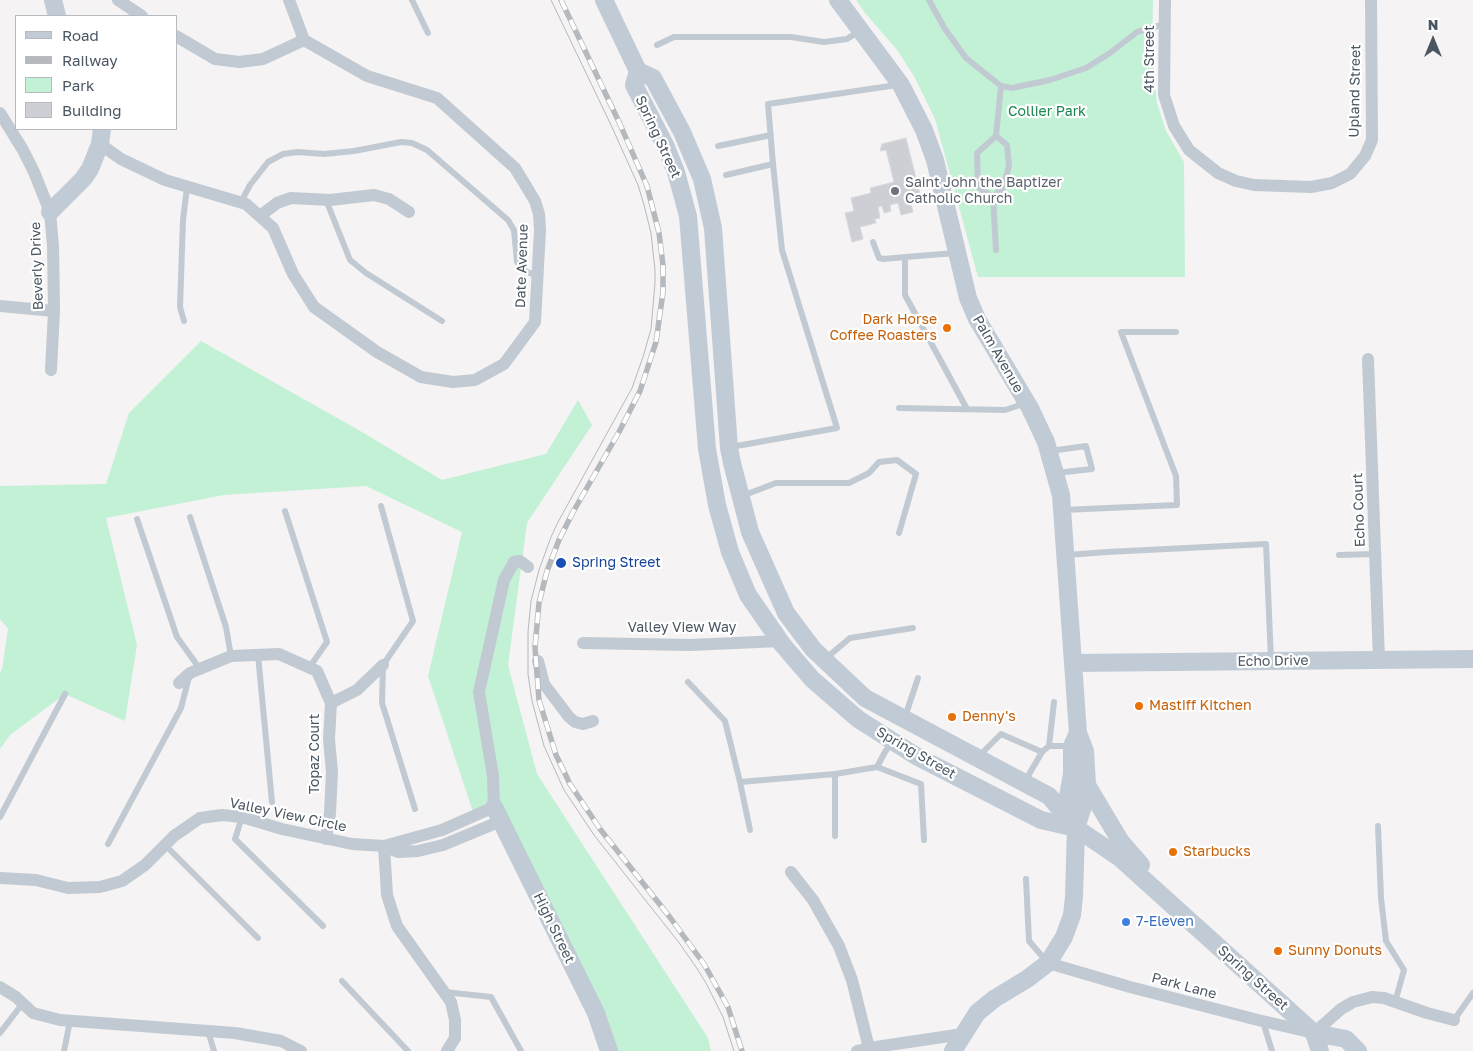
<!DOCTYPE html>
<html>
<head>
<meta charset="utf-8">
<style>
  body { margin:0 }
  #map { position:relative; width:1473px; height:1051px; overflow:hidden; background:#f5f3f3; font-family:"Golos Text",sans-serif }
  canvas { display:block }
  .legend { position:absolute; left:15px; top:15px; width:162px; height:115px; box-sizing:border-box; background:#fff; border:1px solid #b7bbc0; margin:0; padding:6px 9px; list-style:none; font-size:15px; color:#4a5661 }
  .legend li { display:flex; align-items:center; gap:10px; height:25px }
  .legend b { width:25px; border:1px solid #b7bbc0 }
  .north { position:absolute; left:1408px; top:15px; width:50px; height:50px; -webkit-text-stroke:4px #fff; paint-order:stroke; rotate:0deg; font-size:14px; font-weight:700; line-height:20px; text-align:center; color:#4a5661 }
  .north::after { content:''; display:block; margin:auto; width:18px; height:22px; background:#4a5661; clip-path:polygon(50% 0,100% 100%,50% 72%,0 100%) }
</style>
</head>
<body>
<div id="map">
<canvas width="1473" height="1051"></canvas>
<ul class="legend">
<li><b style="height:6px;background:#c1cbd6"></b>Road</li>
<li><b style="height:6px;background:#b5b8bd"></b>Railway</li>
<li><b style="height:14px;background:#c3f1d5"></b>Park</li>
<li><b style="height:14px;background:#cdcfd5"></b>Building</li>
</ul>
<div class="north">N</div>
</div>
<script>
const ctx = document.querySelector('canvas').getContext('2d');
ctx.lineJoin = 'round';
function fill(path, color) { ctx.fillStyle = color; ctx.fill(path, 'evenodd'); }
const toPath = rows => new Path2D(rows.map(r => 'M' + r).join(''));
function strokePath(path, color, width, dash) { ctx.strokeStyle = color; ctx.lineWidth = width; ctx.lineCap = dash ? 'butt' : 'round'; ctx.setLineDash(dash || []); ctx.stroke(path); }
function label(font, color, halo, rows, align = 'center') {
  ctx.font = font + ' "Golos Text",sans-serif'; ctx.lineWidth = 4.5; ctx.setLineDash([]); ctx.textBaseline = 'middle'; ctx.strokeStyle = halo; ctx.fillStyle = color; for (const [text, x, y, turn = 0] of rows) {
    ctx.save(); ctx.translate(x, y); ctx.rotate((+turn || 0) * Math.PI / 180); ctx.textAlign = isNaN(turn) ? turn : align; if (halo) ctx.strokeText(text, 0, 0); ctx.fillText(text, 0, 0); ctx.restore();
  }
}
const green = toPath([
  [856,0,1153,0,1152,55,1157,103,1166,131,1184,162,1185,277,978,277,935,119,915,78,898,51,865,13],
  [201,341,362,432,442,480,546,454,578,400,592,425,527,523,508,665,537,774,708,1038,711,1051,605,1051,494,807,473,812,428,676,462,532,366,486,224,495,106,518,137,645,125,721,65,694,10,735,0,749,0,673,2,669,8,629,0,619,0,486,106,484,129,413]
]);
const building = toPath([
  [906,138,922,202,911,204,913,212,901,215,898,203,890,205,891,211,884,213,882,206,878,207,880,218,875,219,876,223,860,227,863,239,852,242,845,213,854,211,851,198,871,193,870,188,894,182,886,150,880,151,882,144,906,138]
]);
const lane = toPath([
  [412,0,428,33],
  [929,0,945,29,966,58,1001,86,1012,88,1050,80,1086,68,1110,53,1137,32,1165,24],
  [657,45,674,37,791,37,824,42,847,39,859,31],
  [996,136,1007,145,1009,166,1003,188,993,197,978,187,977,153,996,136,1001,86],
  [718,146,771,135],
  [773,164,768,104,897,85],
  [726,175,773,164,782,250,837,428,731,447],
  [993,197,996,250],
  [326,200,350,260,366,273,442,321],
  [241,202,250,185,268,162,283,154,298,152,324,154,354,151,401,142,412,143,427,150,449,169,508,220,514,230,517,262,527,272,538,276],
  [873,242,879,258,884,259,905,257,905,295,967,409],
  [905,257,956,253],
  [184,321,180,307,183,220,187,187],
  [899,408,1005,410,1026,403],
  [1050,451,1086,446,1092,469,1056,473],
  [742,496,776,483,849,483,869,473,879,462,897,460,916,474,899,533],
  [381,506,413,621,383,665,382,703,415,809],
  [1063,510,1177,505,1176,476,1121,332,1176,332],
  [285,511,327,642,309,668],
  [190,517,226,627,231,656],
  [137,519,177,637,200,669],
  [1067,555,1107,552,1266,544,1271,660],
  [1339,555,1375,554],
  [258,655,272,802],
  [825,659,850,638,913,628],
  [688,682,725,721,740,782],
  [905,717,918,678],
  [892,742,885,752,877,767,921,784,924,840],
  [1049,746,1070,746],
  [1042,752,1049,746,1054,702],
  [978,757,1001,734,1042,752,1024,783],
  [0,817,65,694],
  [242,817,235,839,323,926],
  [1378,826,1381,898,1386,941,1404,970,1395,1002],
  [750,830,740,782,835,774],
  [835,836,835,774,877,767],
  [108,844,181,708,189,677],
  [165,845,258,938],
  [1026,879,1029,941,1047,962],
  [342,981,408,1051],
  [445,992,491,997,521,1051],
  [1454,1020,1473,993],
  [1263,1022,1272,1051],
  [208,1031,214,1051],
  [0,1033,23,1003],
  [64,1051,70,1021]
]);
const street = toPath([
  [118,0,142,16],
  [1165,0,1164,95,1174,126,1189,150,1218,173,1236,181,1254,185,1311,187,1332,183,1350,174,1365,156,1372,140,1371,0],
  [176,36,215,59,239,62,263,59,304,40],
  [0,113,23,150,34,172,50,212,53,246,54,311,51,370],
  [100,144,121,159,165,180,246,204,273,228,293,274,314,307,377,352,421,377,453,382,475,380,504,364,535,322,540,230,539,214,535,201,523,181,515,168,437,98,367,76,304,40,289,0],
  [260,216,277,203,291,198,330,200,374,195,389,199,409,212],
  [0,306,54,311],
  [1368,359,1379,660],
  [583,643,690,645,780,641],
  [538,661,544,684,569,717,575,722,583,724,593,721],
  [179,683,190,673,231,656,279,654,317,671,331,703,329,739,332,772,330,813,326,839],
  [331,703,357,690,383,665],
  [384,846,387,895,397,926,451,1002,455,1020,455,1038,447,1051],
  [384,846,398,852,418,851,443,845,501,821],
  [791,872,813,900,839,946,852,980,869,1048],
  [0,878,36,880,68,888,100,887,122,881,145,865,174,836,200,818,222,815,242,817,282,829,352,844,384,846,442,830,494,807,493,776,479,692,504,580,514,562,520,561,528,567],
  [1048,963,1130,987,1258,1020,1314,1033,1341,1009,1353,1002,1372,997,1384,998,1427,1013,1454,1020],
  [0,987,16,997,33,1013,60,1020,235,1033,281,1041,301,1051],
  [857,1051,869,1048,963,1034]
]);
const secondary = toPath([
  [53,0,57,16],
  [604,0,638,71,653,78,682,132,702,179,713,228,729,448,732,463,750,532,786,613,813,649,865,698,1049,796,1076,828,1120,858,1314,1033,1320,1051],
  [838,0,901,85,924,130,935,160,968,298,977,319,1030,408,1046,442,1061,495,1078,733,1085,751,1087,785,1083,806,1076,828],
  [638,71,634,85,666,147,676,172,688,216,707,449,717,505,730,552,748,595,782,644,812,679,858,719,916,756,1041,820,1076,828],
  [50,212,83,179,90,169,100,144,102,129],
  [1073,663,1473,659],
  [1087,785,1121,842,1141,865],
  [494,807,596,1013,609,1051],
  [1314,1033,1346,1039,1358,1051],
  [953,1051,977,1013,994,999,1027,979,1048,963,1064,937,1072,915,1074,897,1076,828,1068,796,1072,774,1072,746,1078,733]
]);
const tram = toPath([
  [551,0,611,125,638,185,644,205,651,233,655,270,655,283,651,329,643,357,632,388,558,522,551,537,539,570,531,601,528,632,528,674,532,701,544,746,564,790,594,835,680,944,696,967,706,983,723,1017,734,1051]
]);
const rail = toPath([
  [561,0,619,122,647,186,659,233,663,265,663,292,656,342,640,391,619,432,573,512,559,540,547,571,539,603,535,647,539,700,556,755,570,784,600,829,669,916,704,964,728,1007,742,1051]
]);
const markers = [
  [895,191,5,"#6b7280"],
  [947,328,5,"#e8710a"],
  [561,563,6,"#1a4fb4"],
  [1139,706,5,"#e8710a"],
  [952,717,5,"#e8710a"],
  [1173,852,5,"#e8710a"],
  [1126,922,5,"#3f7fe0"],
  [1278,951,5,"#e8710a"]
];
const streetNames = [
  ["4th Street",1150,59,-90],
  ["Upland Street",1355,91,-89],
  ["Spring Street",658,137,65],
  ["Beverly Drive",37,266,-92],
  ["Date Avenue",522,266,-88],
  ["Palm Avenue",998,354,60],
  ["Echo Court",1359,510,-92],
  ["Valley View Way",682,628],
  ["Echo Drive",1273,661,-1],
  ["Spring Street",916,753,30],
  ["Topaz Court",315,754,-90],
  ["Valley View Circle",288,815,12],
  ["High Street",554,928,64],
  ["Spring Street",1253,978,42],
  ["Park Lane",1184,986,15]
];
const parkNames = [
  ["Collier Park",1047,112]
];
const worshipNames = [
  ["Saint John the Baptizer",905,183],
  ["Catholic Church",905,199]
];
const foodNames = [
  ["Dark Horse",937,320,"right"],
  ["Coffee Roasters",937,336,"right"],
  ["Mastiff Kitchen",1149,706],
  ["Denny's",962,717],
  ["Starbucks",1183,852],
  ["Sunny Donuts",1288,951]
];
const transitNames = [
  ["Spring Street",572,563]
];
const shopNames = [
  ["7-Eleven",1136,922]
];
fill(green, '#c3f1d5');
fill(building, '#cdcfd5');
strokePath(building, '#d7d9de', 1);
strokePath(lane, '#c1cad2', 6);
strokePath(street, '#c1cad2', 12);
strokePath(secondary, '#c1cbd6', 18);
strokePath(tram, '#b5b8bd', 1);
strokePath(rail, '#b5b8bd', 5.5);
strokePath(rail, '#fff', 4, [11]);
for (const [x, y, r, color] of markers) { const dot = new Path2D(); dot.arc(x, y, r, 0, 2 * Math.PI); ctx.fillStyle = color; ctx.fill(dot); strokePath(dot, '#fff', 2); }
label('14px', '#4a5661', '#fff', streetNames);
label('14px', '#17864f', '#fff', parkNames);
label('14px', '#5b616d', '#fff', worshipNames, 'left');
label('14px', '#c56008', '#fff', foodNames, 'left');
label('14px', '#164399', '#fff', transitNames, 'left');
label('14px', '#366cbe', '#fff', shopNames, 'left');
</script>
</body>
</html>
